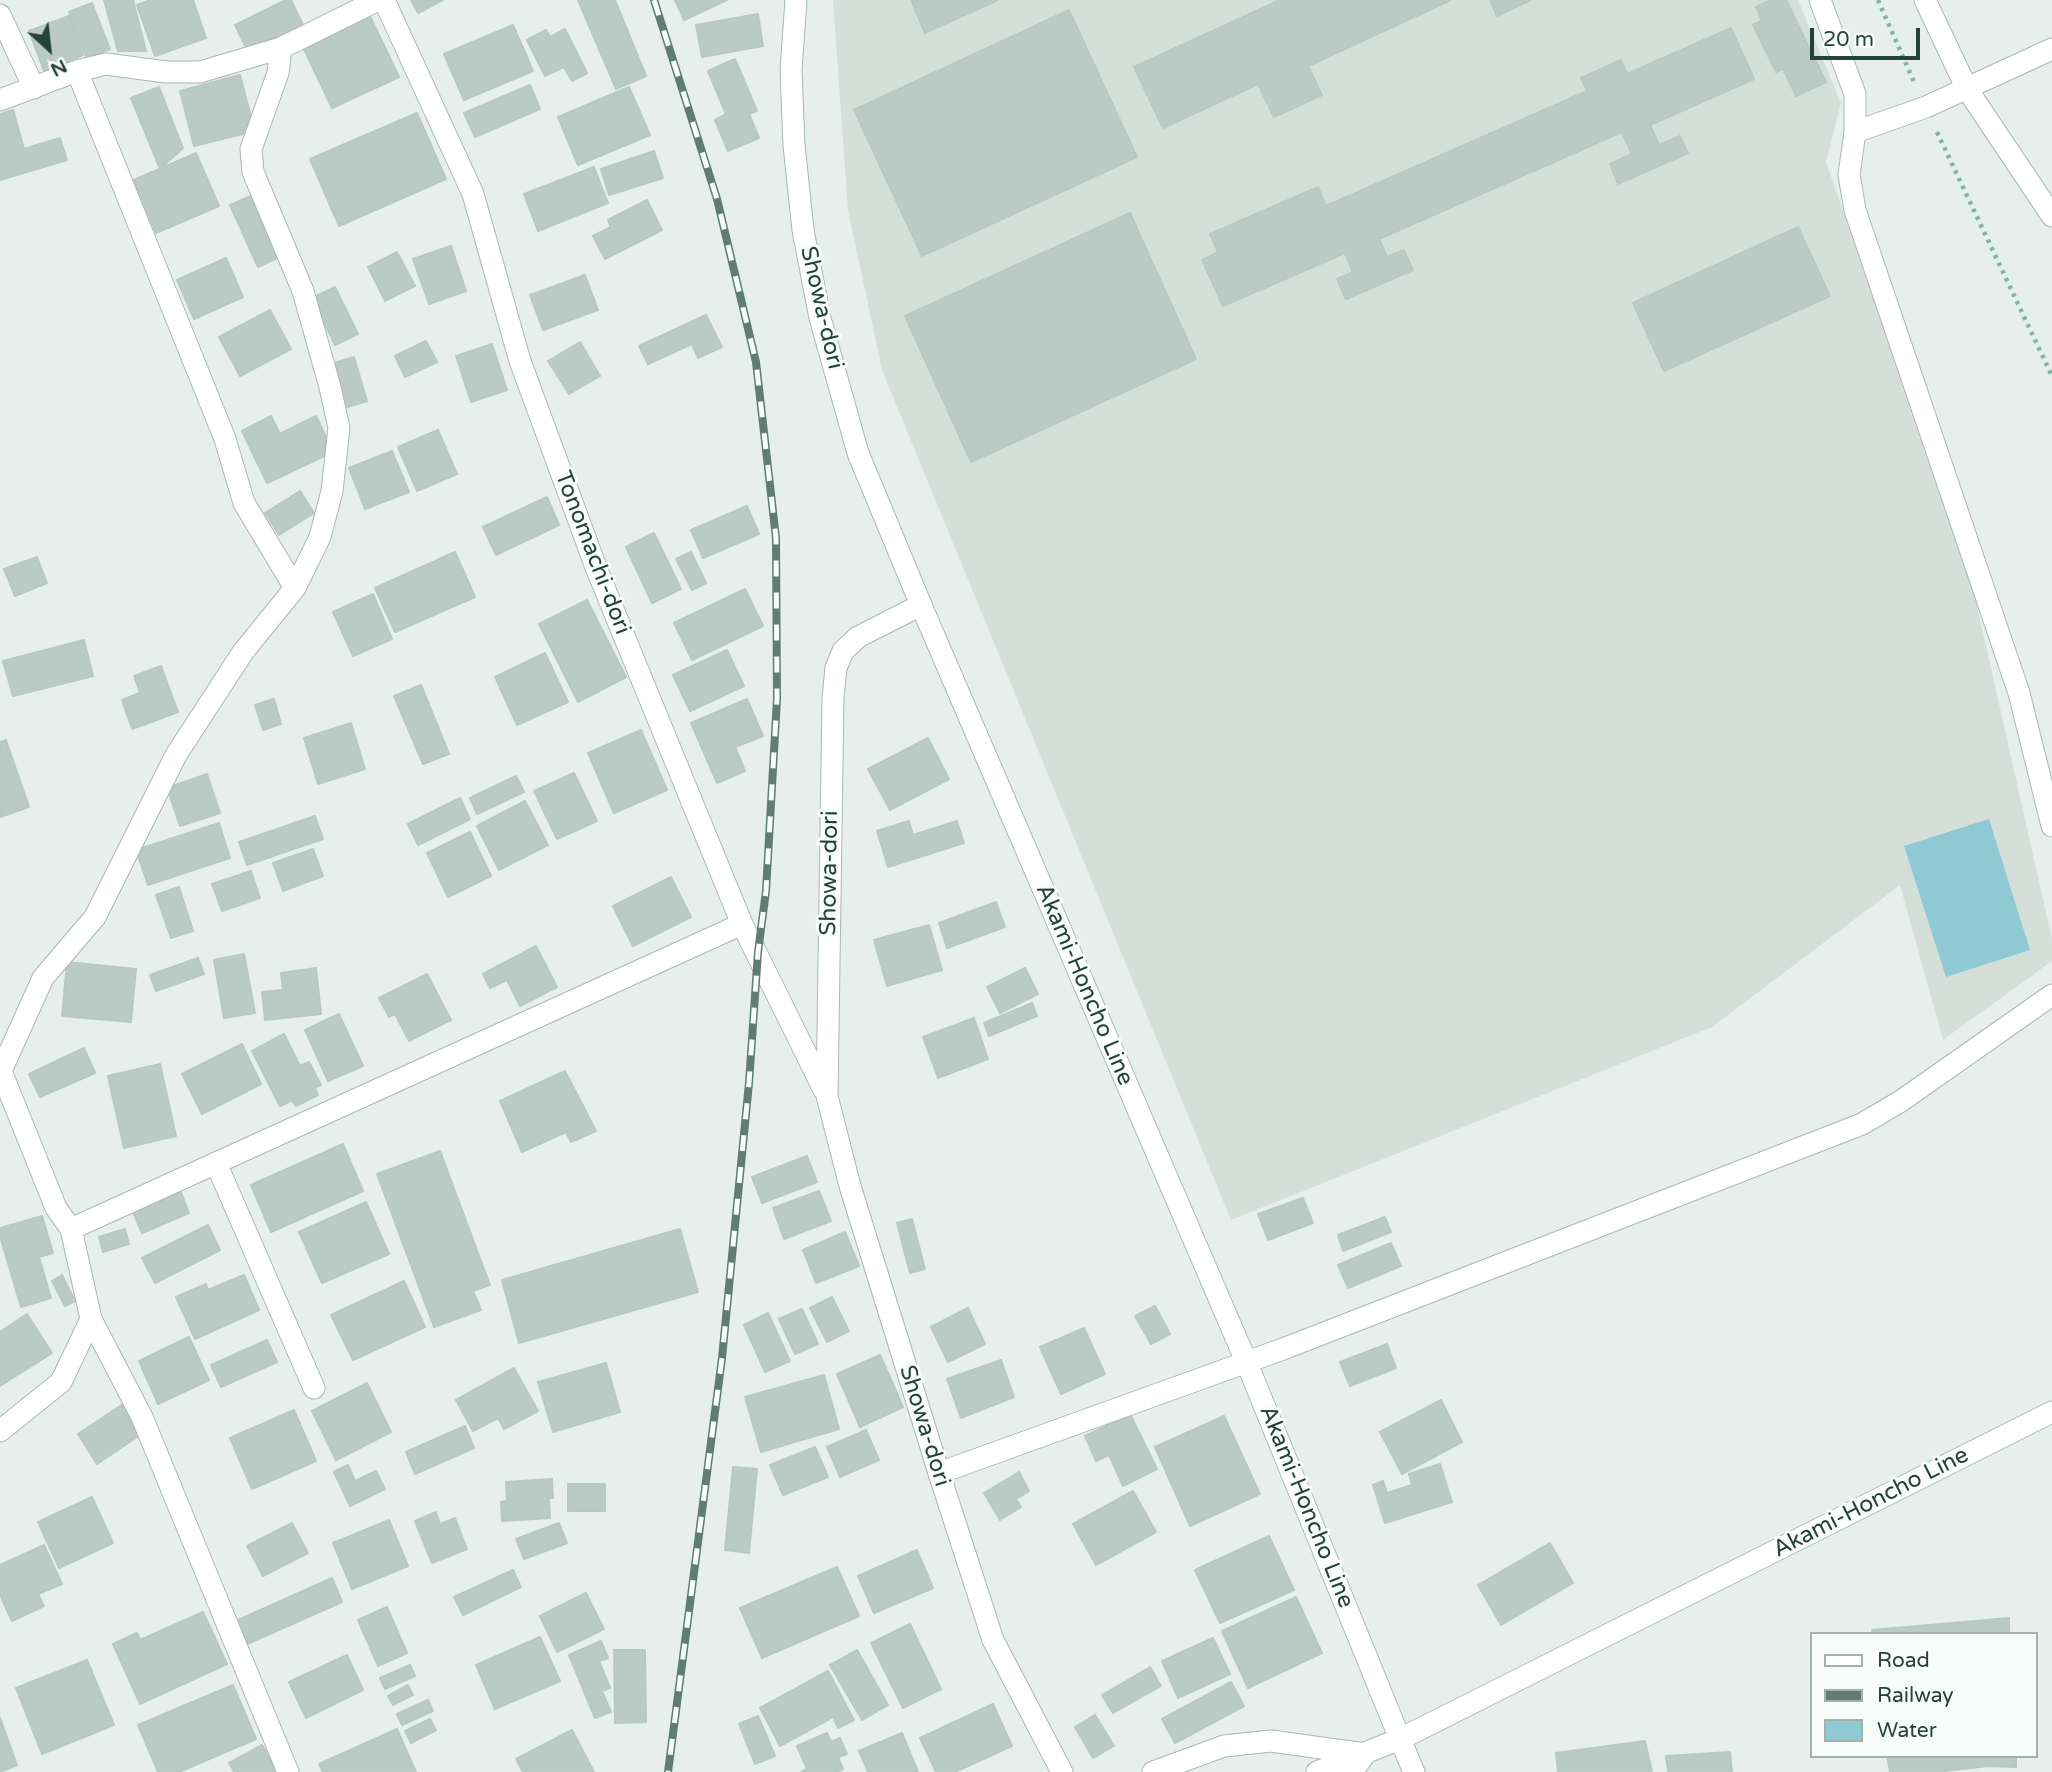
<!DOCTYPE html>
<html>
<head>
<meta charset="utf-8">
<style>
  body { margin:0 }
  #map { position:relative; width:2052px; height:1772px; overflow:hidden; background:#e6efeb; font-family:"Varela Round",sans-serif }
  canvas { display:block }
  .legend { position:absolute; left:1810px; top:1632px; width:228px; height:126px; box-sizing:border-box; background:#f7fbf9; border:2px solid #a3b1ad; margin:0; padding:9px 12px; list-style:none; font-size:21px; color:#24423a }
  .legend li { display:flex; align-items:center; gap:14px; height:35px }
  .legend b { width:35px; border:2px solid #a3b1ad }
  .north { position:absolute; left:14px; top:14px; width:70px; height:70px; -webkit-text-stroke:5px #f7fbf9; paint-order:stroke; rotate:153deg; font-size:19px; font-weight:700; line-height:28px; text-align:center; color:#24423a }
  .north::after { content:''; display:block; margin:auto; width:24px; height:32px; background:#24423a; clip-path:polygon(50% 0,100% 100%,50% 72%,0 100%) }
  .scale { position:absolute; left:1810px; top:28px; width:110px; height:32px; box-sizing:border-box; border:4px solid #24423a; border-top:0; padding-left:9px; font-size:21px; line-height:24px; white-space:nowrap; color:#24423a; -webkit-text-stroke:5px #f7fbf9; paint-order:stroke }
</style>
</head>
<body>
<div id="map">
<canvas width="2052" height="1772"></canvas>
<ul class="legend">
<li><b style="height:9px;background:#fff"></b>Road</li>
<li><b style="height:9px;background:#5f7d75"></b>Railway</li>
<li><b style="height:19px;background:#8ec9d4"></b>Water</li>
</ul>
<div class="north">N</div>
<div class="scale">20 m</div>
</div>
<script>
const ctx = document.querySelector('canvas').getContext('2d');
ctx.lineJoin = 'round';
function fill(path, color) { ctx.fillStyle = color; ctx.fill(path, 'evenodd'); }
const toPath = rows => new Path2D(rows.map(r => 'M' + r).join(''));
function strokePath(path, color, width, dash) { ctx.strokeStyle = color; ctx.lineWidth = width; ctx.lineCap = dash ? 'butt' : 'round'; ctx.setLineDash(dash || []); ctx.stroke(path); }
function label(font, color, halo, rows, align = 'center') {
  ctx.font = font + ' "Varela Round",sans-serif'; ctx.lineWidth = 6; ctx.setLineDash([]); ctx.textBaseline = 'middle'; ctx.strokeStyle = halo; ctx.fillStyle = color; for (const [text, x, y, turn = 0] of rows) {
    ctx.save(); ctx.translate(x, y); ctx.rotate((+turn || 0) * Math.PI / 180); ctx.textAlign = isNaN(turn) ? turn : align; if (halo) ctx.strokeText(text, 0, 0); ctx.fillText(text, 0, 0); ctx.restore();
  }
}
const built = toPath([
  [833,0,1798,0,1841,103,1826,162,1970,575,2052,939,2052,961,1943,1040,1900,885,1712,1027,1231,1220,882,370,848,210]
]);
const water = toPath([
  [1989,819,2030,950,1946,977,1904,846]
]);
const building = toPath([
  [104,0,133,0,146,51,118,51,104,0],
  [150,0,193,0,206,38,155,56,137,5,150,0],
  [286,0,291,0,303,25,248,52,235,25,286,0],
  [411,0,443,0,418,13,411,0],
  [578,0,615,0,646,76,616,89,578,0],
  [675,0,727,0,684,20,675,0],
  [911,0,998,0,925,33,911,0],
  [1280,0,1451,0,1308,66,1322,95,1274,117,1258,84,1163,128,1134,67,1280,0],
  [1490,0,1531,0,1497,16,1490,0],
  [1771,0,1786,0,1826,82,1796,96,1783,69,1776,72,1753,25,1762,21,1756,7,1771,0],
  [92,3,110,49,87,59,69,12,92,3],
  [1069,10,1137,157,922,256,854,110,1069,10],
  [369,14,399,77,332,108,302,45,369,14],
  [758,14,763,46,702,57,696,25,758,14],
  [69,16,83,55,44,71,29,31,69,16],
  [513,25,533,71,464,100,444,54,513,25],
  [1731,28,1754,79,1650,125,1659,145,1680,136,1688,153,1618,184,1610,164,1632,154,1622,132,1379,239,1387,257,1404,250,1413,270,1346,299,1337,279,1353,272,1345,253,1223,306,1202,260,1218,252,1210,234,1318,187,1326,206,1587,91,1581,78,1621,60,1627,74,1731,28],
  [565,29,587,73,572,81,564,67,545,76,527,40,546,30,550,37,565,29],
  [735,59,757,111,749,114,759,138,728,151,715,120,726,114,708,71,735,59],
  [240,75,251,117,243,134,194,146,180,91,240,75],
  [530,85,540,109,475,137,464,113,530,85],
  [159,87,183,148,160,169,131,98,159,87],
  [629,87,650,135,578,165,558,117,629,87],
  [13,110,24,149,60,138,67,160,0,180,0,114,13,110],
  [417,113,446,179,339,226,310,159,417,113],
  [654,151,663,178,609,195,601,169,654,151],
  [196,153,219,206,156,233,134,180,196,153],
  [594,167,608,203,538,231,524,194,594,167],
  [253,195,281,256,258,267,230,205,253,195],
  [647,200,662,230,605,259,593,236,611,227,608,220,647,200],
  [1130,213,1196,359,971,462,905,316,1130,213],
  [1798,227,1830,296,1664,371,1633,303,1798,227],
  [451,246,466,291,429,304,413,259,451,246],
  [397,252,415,286,385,301,368,267,397,252],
  [226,258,243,297,194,319,177,280,226,258],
  [585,275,598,310,543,330,530,295,585,275],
  [335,287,358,334,335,345,312,298,335,287],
  [270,310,291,349,240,376,219,337,270,310],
  [706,315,722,347,698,358,692,344,648,364,639,346,706,315],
  [426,341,437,362,405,377,395,356,426,341],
  [580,342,600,376,569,394,548,361,580,342],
  [492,344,507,390,471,402,456,356,492,344],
  [354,357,367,401,341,409,328,365,354,357],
  [271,416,280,434,316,416,333,452,267,483,242,431,271,416],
  [438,430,457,474,417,491,398,447,438,430],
  [392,451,409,492,365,509,349,468,392,451],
  [300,491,314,513,279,535,265,513,300,491],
  [547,497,559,525,496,555,483,527,547,497],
  [747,506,759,534,703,558,691,530,747,506],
  [654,533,681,589,652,603,626,547,654,533],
  [455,552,475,597,395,632,375,588,455,552],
  [691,552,706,583,692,590,676,559,691,552],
  [37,557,47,583,15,596,4,569,37,557],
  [745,589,763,626,692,660,674,623,745,589],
  [373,594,392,639,353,656,333,612,373,594],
  [587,600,626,677,578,702,539,624,587,600],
  [84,640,93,676,13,696,3,661,84,640],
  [727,650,744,686,690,711,673,675,727,650],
  [545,653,568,702,517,725,495,677,545,653],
  [161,666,178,712,132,729,122,700,140,693,134,676,161,666],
  [421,685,449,754,423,764,394,696,421,685],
  [274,699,281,724,263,730,255,705,274,699],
  [747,699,763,736,735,747,745,771,717,783,691,723,747,699],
  [351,723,365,769,318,784,304,738,351,723],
  [641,730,667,790,614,813,588,753,641,730],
  [928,738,949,779,890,810,868,769,928,738],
  [6,740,29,807,0,817,0,742,6,740],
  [574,773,597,821,557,839,534,791,574,773],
  [207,774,220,813,180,826,167,788,207,774],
  [516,776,524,792,477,814,470,798,516,776],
  [460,798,470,819,418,845,408,824,460,798],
  [525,801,548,845,499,870,477,826,525,801],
  [315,816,323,839,247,865,239,842,315,816],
  [909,821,913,835,957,821,964,843,888,867,877,831,909,821],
  [219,823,230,858,148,885,136,850,219,823],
  [470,832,491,876,448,897,427,853,470,832],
  [313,849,323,876,283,891,273,863,313,849],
  [251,871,260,898,222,911,212,884,251,871],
  [671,877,691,917,633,946,613,906,671,877],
  [179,887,193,931,171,938,156,895,179,887],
  [996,902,1005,927,947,948,939,923,996,902],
  [929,925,942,970,887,986,874,940,929,925],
  [536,946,557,987,520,1006,507,980,490,988,483,974,536,946],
  [244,954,255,1013,224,1018,214,960,244,954],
  [198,958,204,974,156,991,150,975,198,958],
  [67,962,136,969,131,1022,62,1016,67,962],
  [316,968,321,1014,265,1020,262,992,283,990,281,973,316,968],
  [1025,968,1038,994,1000,1013,987,987,1025,968],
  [427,974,451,1020,409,1041,395,1014,389,1017,379,998,427,974],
  [1032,1003,1037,1016,989,1036,984,1023,1032,1003],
  [339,1014,363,1066,328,1081,305,1030,339,1014],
  [974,1018,988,1059,938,1078,923,1037,974,1018],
  [284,1034,300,1066,309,1062,321,1085,315,1088,318,1095,296,1106,292,1100,280,1106,252,1051,284,1034],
  [242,1044,261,1084,202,1114,182,1074,242,1044],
  [84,1048,95,1073,40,1097,29,1074,84,1048],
  [160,1064,176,1136,124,1148,108,1076,160,1064],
  [565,1071,596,1131,571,1142,566,1132,522,1152,500,1101,565,1071],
  [343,1144,363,1191,271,1232,251,1185,343,1144],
  [440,1151,490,1285,473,1291,481,1310,434,1327,377,1174,440,1151],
  [807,1156,817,1182,762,1203,752,1177,807,1156],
  [180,1190,189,1213,142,1233,132,1210,180,1190],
  [819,1191,831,1221,784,1239,773,1208,819,1191],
  [1303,1198,1313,1223,1268,1240,1258,1214,1303,1198],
  [366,1202,389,1254,322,1283,299,1232,366,1202],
  [42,1216,53,1253,39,1257,51,1298,21,1307,0,1236,0,1228,42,1216],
  [1385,1217,1391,1232,1343,1251,1338,1235,1385,1217],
  [912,1219,925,1269,910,1273,897,1223,912,1219],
  [208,1225,220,1250,155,1283,142,1258,208,1225],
  [125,1229,129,1244,103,1252,99,1237,125,1229],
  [680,1229,698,1292,519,1343,502,1280,680,1229],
  [845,1232,859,1266,816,1283,803,1250,845,1232],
  [1391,1243,1401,1266,1348,1288,1338,1265,1391,1243],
  [62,1275,75,1301,65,1306,52,1281,62,1275],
  [244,1275,259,1310,195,1339,176,1297,206,1284,208,1290,244,1275],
  [404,1281,425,1327,353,1360,331,1315,404,1281],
  [832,1297,849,1331,827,1342,810,1308,832,1297],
  [1155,1306,1170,1334,1151,1344,1135,1316,1155,1306],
  [968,1308,985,1344,948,1362,931,1327,968,1308],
  [802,1309,818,1344,795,1354,779,1319,802,1309],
  [768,1313,790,1361,765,1372,744,1325,768,1313],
  [27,1314,52,1353,0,1386,0,1332,27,1314],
  [1084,1328,1105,1374,1061,1394,1040,1347,1084,1328],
  [189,1337,209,1380,158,1404,139,1361,189,1337],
  [267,1340,277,1362,221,1387,211,1365,267,1340],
  [1387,1344,1396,1368,1350,1386,1340,1362,1387,1344],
  [880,1355,903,1407,860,1427,837,1374,880,1355],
  [1001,1360,1014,1397,961,1418,947,1379,1001,1360],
  [606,1363,620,1412,553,1432,538,1382,606,1363],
  [514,1368,538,1411,504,1429,498,1418,473,1431,456,1400,514,1368],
  [824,1375,839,1429,761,1452,745,1397,824,1375],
  [367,1383,391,1432,336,1460,312,1411,367,1383],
  [1441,1400,1462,1442,1402,1474,1380,1432,1441,1400],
  [123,1404,143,1433,97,1464,78,1434,123,1404],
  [294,1410,316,1461,252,1489,230,1438,294,1410],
  [1130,1414,1157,1469,1123,1486,1109,1455,1096,1461,1085,1436,1130,1414],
  [1224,1416,1260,1494,1190,1526,1155,1447,1224,1416],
  [465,1426,474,1448,415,1474,406,1452,465,1426],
  [866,1430,879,1460,840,1477,827,1447,866,1430],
  [815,1447,828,1477,783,1495,770,1465,815,1447],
  [1440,1464,1452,1502,1385,1523,1373,1485,1383,1481,1387,1493,1412,1485,1409,1474,1440,1464],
  [348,1465,355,1481,376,1471,385,1489,350,1506,334,1472,348,1465],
  [733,1467,757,1469,749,1553,725,1550,733,1467],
  [1019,1472,1029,1491,1016,1499,1021,1507,1000,1520,984,1493,1019,1472],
  [552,1479,553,1498,549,1498,550,1518,502,1521,501,1502,507,1501,506,1482,552,1479],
  [568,1484,605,1484,605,1511,568,1511,568,1484],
  [1133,1491,1156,1532,1096,1565,1073,1524,1133,1491],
  [92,1497,113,1543,59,1568,38,1522,92,1497],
  [436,1512,440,1524,455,1518,467,1549,432,1563,415,1521,436,1512],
  [389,1520,408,1566,352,1589,333,1543,389,1520],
  [292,1523,308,1553,263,1576,247,1546,292,1523],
  [559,1523,567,1543,524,1559,516,1539,559,1523],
  [1269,1536,1294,1590,1220,1623,1195,1570,1269,1536],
  [1550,1543,1573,1583,1501,1625,1478,1585,1550,1543],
  [44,1545,62,1584,38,1594,44,1606,12,1621,0,1595,0,1565,44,1545],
  [917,1550,933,1588,874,1613,858,1576,917,1550],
  [837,1567,859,1616,762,1658,740,1608,837,1567],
  [513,1570,521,1587,463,1615,454,1597,513,1570],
  [332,1578,342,1602,247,1644,236,1621,332,1578],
  [586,1593,604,1629,557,1652,540,1616,586,1593],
  [1296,1597,1322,1653,1248,1688,1222,1631,1296,1597],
  [387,1607,407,1653,378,1666,358,1620,387,1607],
  [203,1612,227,1664,140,1704,113,1644,137,1633,140,1640,203,1612],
  [2009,1618,2009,1634,1873,1634,1872,1630,2009,1618],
  [910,1624,941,1689,903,1708,871,1643,910,1624],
  [540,1637,560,1681,495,1709,476,1665,540,1637],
  [1213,1638,1230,1674,1178,1698,1162,1661,1213,1638],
  [601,1641,608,1658,599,1661,610,1688,602,1691,611,1712,595,1718,569,1655,601,1641],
  [614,1650,645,1650,646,1722,615,1723,614,1650],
  [857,1650,888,1705,862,1720,830,1665,857,1650],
  [347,1655,363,1690,306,1718,289,1682,347,1655],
  [87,1660,114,1725,42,1754,16,1688,87,1660],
  [410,1665,415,1676,385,1689,380,1678,410,1665],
  [1150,1667,1161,1686,1113,1713,1102,1695,1150,1667],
  [828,1671,854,1720,838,1728,833,1717,780,1746,760,1708,828,1671],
  [1231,1682,1244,1706,1175,1743,1162,1719,1231,1682],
  [233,1685,256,1739,179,1772,158,1772,138,1725,233,1685],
  [408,1685,413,1695,393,1705,388,1696,408,1685],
  [428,1700,433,1711,402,1725,397,1714,428,1700],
  [993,1704,1012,1746,955,1772,936,1772,920,1738,993,1704],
  [1095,1715,1114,1746,1093,1758,1075,1727,1095,1715],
  [758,1716,775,1756,755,1764,739,1724,758,1716],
  [0,1718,17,1765,0,1772,0,1718],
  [430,1719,436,1730,411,1743,405,1731,430,1719],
  [397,1729,416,1772,323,1772,319,1764,397,1729],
  [572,1730,594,1772,523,1772,516,1759,572,1730],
  [827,1733,831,1742,840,1738,847,1754,838,1757,843,1769,837,1772,801,1772,807,1769,797,1746,827,1733],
  [902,1733,918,1772,868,1772,859,1751,902,1733],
  [1645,1741,1652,1772,1558,1772,1556,1753,1645,1741],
  [262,1745,277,1772,234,1772,229,1763,262,1745],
  [1730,1752,1732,1772,1668,1772,1666,1756,1730,1752],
  [1887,1756,1987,1756,1988,1766,1937,1772,1890,1772,1887,1756],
  [1987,1756,2016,1756,2016,1767,1988,1766,1987,1756]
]);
const path = toPath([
  [1878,0,1914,82],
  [1937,132,2052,376]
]);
const service = toPath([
  [1925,0,1967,89,2052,216],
  [0,15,34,88],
  [216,1163,314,1388]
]);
const minor = toPath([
  [1820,0,1855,94,1855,132,1849,175,1855,210,2019,693,2052,826],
  [281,48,278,73,251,149,253,172,303,291,330,387,339,428,332,491,320,537,295,588,243,652,176,755,95,917,43,978,1,1071,56,1208,71,1229,91,1319,142,1417,288,1772],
  [77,71,225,439,244,503,295,588],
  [0,100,77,71,106,64,166,72,200,72,281,48,378,0],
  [1855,132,1926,107,2052,49],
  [71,1229,742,924],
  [0,1431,61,1382,91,1319],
  [939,1473,1283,1349,1862,1124,1901,1101,2052,995],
  [1153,1772,1224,1746,1271,1741,1365,1754,1352,1772]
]);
const tertiary = toPath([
  [384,0,473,194,520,361,597,570,742,924,824,1090],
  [921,605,858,637,843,651,836,668,833,698,827,1096,850,1186,939,1473,993,1640,1062,1772],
  [1400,1739,1414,1772]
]);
const secondary = toPath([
  [796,0,791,70,794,145,803,230,820,318,858,453,921,605,1246,1361,1400,1739],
  [1317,1772,1400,1739,2052,1412]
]);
const rail = toPath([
  [654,0,717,199,756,362,776,538,777,699,766,891,758,952,749,1083,722,1358,668,1772]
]);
const streetNames = [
  ["Showa-dori",821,308,77],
  ["Tonomachi-dori",592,553,69],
  ["Showa-dori",830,873,-89],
  ["Akami-Honcho Line",1084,985,67],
  ["Showa-dori",924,1426,73],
  ["Akami-Honcho Line",1871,1503,-27],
  ["Akami-Honcho Line",1306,1507,68]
];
fill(built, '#d4dfda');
fill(water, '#8ec9d4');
fill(building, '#bbcac4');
strokePath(building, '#b8c9c2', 2);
strokePath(service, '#a8b8b2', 23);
strokePath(minor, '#a8b8b2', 23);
strokePath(tertiary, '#a8b8b2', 23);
strokePath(secondary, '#a4bbb3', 23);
strokePath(path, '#86b3a5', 4.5, [3.5, 5]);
strokePath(service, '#fff', 21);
strokePath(minor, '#fff', 21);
strokePath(tertiary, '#fff', 21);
strokePath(secondary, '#fff', 21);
strokePath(rail, '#5f7d75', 8);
strokePath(rail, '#f7fbf9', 5, [16]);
label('23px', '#24423a', '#f7fbf9', streetNames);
</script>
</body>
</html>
